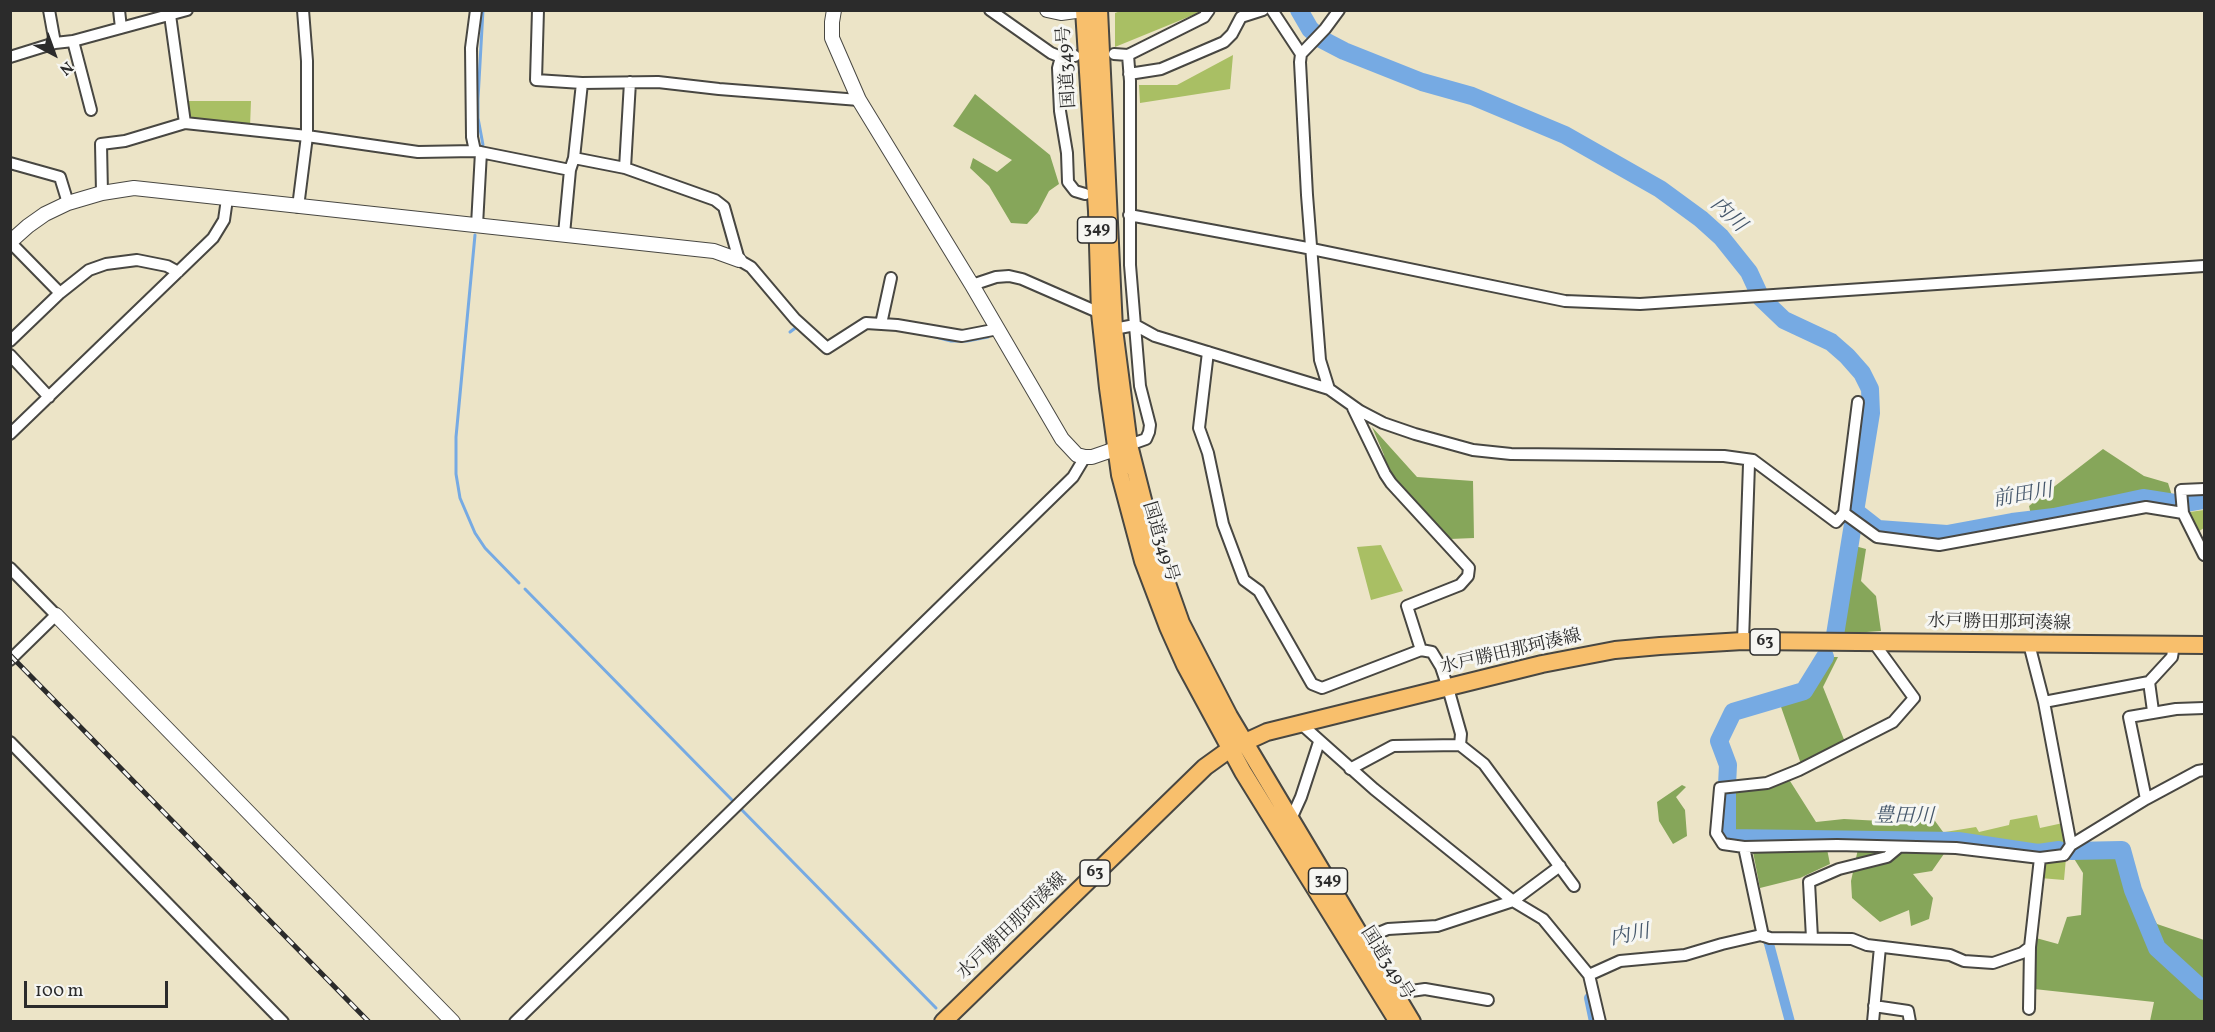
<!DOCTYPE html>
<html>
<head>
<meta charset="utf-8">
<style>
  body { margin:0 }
  #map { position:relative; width:2215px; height:1032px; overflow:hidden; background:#ece4c7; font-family:Vollkorn,serif }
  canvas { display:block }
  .frame { position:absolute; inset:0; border:12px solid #2b2b2b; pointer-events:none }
  .north { position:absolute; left:24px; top:24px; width:60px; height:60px; -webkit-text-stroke:4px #f6f6f2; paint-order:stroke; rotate:139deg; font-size:16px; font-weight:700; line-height:24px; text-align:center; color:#2b2b2b }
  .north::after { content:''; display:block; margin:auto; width:21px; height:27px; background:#2b2b2b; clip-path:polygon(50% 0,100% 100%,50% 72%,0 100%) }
  .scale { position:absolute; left:24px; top:981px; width:144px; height:27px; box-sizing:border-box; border:3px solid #2b2b2b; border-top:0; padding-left:8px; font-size:18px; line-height:21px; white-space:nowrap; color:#2b2b2b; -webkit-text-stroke:4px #f6f6f2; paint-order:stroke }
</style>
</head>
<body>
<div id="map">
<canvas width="2215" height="1032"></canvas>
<div class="frame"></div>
<div class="north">N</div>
<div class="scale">100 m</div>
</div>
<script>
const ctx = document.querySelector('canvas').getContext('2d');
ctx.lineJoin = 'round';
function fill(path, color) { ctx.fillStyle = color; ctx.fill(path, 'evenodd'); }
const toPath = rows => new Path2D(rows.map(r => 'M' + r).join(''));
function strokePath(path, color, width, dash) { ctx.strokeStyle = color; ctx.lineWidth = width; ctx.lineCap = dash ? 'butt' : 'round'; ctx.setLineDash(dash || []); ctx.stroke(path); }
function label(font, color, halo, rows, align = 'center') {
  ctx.font = font + ' Vollkorn,"Noto Serif JP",serif'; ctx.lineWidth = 6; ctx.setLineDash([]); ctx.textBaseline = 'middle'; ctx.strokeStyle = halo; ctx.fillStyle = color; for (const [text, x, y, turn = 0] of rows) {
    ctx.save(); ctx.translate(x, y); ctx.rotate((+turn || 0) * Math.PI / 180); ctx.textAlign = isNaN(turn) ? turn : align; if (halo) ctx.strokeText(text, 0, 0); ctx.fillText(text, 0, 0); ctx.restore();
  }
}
const green = toPath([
  [1123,10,1203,11,1115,47,1115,13],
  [1233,55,1230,89,1140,103,1139,85,1177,85],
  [185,101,251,101,250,127,189,120],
  [2204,510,2204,528,2196,533,2183,513],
  [1381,545,1403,591,1371,600,1357,547],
  [2037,815,2040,828,2063,823,2065,848,2039,850,1949,837,1945,832,1976,827,1979,832,2009,825,2010,820],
  [2066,858,2064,880,2040,878,2043,860]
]);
const forest = toPath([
  [975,94,1050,155,1059,184,1049,191,1038,212,1027,224,1011,223,989,186,970,168,973,158,997,172,1012,160,953,126],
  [1372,427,1417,477,1473,481,1474,538,1450,539,1386,471,1384,455],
  [2103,449,2144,476,2168,483,2174,502,2143,494,2031,515,2029,506],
  [1855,546,1866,549,1861,581,1876,596,1881,631,1838,634],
  [1830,657,1838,657,1823,687,1845,742,1801,764,1780,704,1807,693],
  [1790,781,1816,822,1844,819,1899,822,1927,810,1946,836,1903,837,1732,833,1733,793,1764,788],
  [1682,785,1686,787,1676,797,1685,810,1687,836,1673,844,1659,821,1657,802],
  [1827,849,1830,864,1800,878,1760,888,1753,852],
  [1858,849,1946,851,1932,871,1913,874,1933,898,1929,919,1911,926,1909,910,1880,922,1852,898,1851,881],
  [2119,856,2157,924,2204,940,2204,1021,2150,1021,2154,1002,2034,989,2036,938,2058,944,2067,917,2081,915,2083,873,2073,857]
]);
const stream = toPath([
  [483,10,478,99,478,118,483,145],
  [475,235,456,437,456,474,460,498,475,533,485,548,519,583],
  [790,332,798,326],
  [928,335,951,341,967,341,988,337],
  [525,589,734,802],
  [739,807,936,1008]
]);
const canal = toPath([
  [1768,940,1790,1022],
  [1589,998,1594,1022]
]);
const river = toPath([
  [1299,10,1310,29,1321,39,1344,51,1422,82,1472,96,1565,135,1660,189,1701,219,1721,237,1749,272,1761,298,1784,320,1831,342,1847,356,1862,373,1870,389,1871,413,1835,635],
  [1855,511,1878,529,1947,534,2012,522,2054,517,2143,498,2181,504,2204,500],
  [1727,785,1728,765,1719,741,1733,712,1804,691,1825,657],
  [1727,789,1727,838,1958,841,2038,853,2059,850],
  [2071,851,2122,850,2133,890,2157,948,2204,991]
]);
const minor = toPath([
  [49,10,55,43],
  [119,10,121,28],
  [538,10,536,80,582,83,658,82,719,89,859,100],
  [990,10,1051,53,1061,57,1075,56],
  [1272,10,1301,54],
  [170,15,185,123],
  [73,41,91,110],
  [1114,54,1128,55,1204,17,1209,10],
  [1128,55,1130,81,1130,265,1140,386,1150,425,1149,432,1146,439,1129,445],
  [10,57,55,43,73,41,187,10],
  [1061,57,1058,68,1060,111,1067,153,1068,182,1075,191,1085,194],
  [1129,74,1161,69,1224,42,1232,34,1241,17,1263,10],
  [475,151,472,137,471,48,476,10],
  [574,158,625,168,715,200,724,207,739,260,751,267,795,319,827,348,866,323,897,325,962,336,998,329],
  [10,163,60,177,68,203],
  [625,168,630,82],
  [102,193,101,144,125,141,185,123,307,136,418,152,475,151,570,170],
  [298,207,307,136,307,61,303,10],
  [1129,215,1302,247,1565,301,1640,304,2204,266],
  [477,225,481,152],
  [564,234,570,170,574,158,582,83],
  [10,242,60,293],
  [972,285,996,277,1009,276,1022,279,1100,313],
  [881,324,891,278],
  [1114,329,1135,325,1155,336,1329,389,1360,411,1383,423,1415,434,1473,450,1511,454,1724,456,1753,460,1836,522,1844,513,1877,537,1939,545,2146,507,2183,513],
  [10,341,60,293,89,270,106,264,137,260,167,266,178,272],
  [1208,352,1199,428,1208,453,1223,524,1244,580,1259,591,1312,684,1322,688,1421,650,1432,652,1441,667,1448,688,1461,734,1460,745],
  [10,355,49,397],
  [1329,389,1320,360,1307,195,1300,62,1301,54,1325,29,1339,10],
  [1353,408,1385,474,1391,483,1469,568,1468,576,1460,585,1407,606,1421,650],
  [10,434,213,238,224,220,227,199],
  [2204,489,2181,490,2183,513,2204,555],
  [1844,513,1858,402],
  [10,568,56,615,10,660],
  [1743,641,1749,464,1753,460],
  [2029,644,2044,702,2071,845],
  [2149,682,2153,711],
  [2044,702,2149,682,2172,657,2174,645],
  [1300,723,1374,789,1513,901,1543,919,1589,975,1600,1022],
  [10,742,283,1022],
  [1350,769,1393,746,1460,745,1484,764,1574,886],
  [2146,799,2129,717,2176,709,2204,708],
  [1291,819,1301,797,1319,742],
  [1744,847,1723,844,1716,833,1720,788,1767,783,1799,770,1893,722,1914,698,1874,643],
  [1763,936,1744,847,1837,845,1956,848,2040,858],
  [1812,938,1809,882,1839,869,1887,857,1899,847],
  [1359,941,1388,929,1437,926,1513,901,1560,866],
  [1589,975,1620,961,1685,955,1722,944,1761,935,1770,938,1852,939,1867,945,1950,955,1964,961,1993,963,2022,953,2030,947,2040,858,2064,855,2071,845,2146,799,2198,771,2204,770],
  [1397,996,1411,991,1425,989,1488,1000],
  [1874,1006,1908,1011,1910,1022],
  [2029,1009,2030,947],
  [515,1022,1073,477,1085,457],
  [1873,1022,1880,947]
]);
const tertiary = toPath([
  [834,10,832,22,832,38,859,100,972,285,1062,439,1077,455,1085,457,1092,457,1124,446],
  [1047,10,1061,13,1083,10],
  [10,242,28,226,45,214,68,203,102,193,134,188,714,251,739,260],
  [56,615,453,1022]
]);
const primary = toPath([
  [943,1022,1205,767,1230,749,1267,732,1542,664,1615,650,1660,646,1743,641,2204,645]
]);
const trunk = toPath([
  [1084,10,1097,211,1100,313,1108,388,1120,475,1143,561,1168,627,1185,665,1243,772,1398,1022],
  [1099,10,1114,329,1129,445,1157,555,1181,623,1229,716,1412,1022]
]);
const rail = toPath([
  [10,655,369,1022]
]);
const shields = [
  [1097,230,39],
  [1765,642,30],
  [1095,873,30],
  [1328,881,39]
];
const shieldNames = [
  ["349",1097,230],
  ["63",1765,642],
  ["63",1095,873],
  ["349",1328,881]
];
const streetNames = [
  ["国道349号",1068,67,-94],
  ["国道349号",1159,542,73],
  ["水戸勝田那珂湊線",1999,624,1],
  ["水戸勝田那珂湊線",1511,653,-13],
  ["水戸勝田那珂湊線",1013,927,-44],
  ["国道349号",1386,964,58]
];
const waterNames = [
  ["内川",1727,216,43],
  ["前田川",2023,497,-10],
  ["豊田川",1904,818,1],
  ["内川",1630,937,-11]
];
fill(green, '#a9bf64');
fill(forest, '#86a65a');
strokePath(stream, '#76aae3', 3);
strokePath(canal, '#76aae3', 10);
strokePath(river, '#76aae3', 18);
strokePath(minor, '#484742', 14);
strokePath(tertiary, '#484742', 16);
strokePath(primary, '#484742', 20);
strokePath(trunk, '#484742', 20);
strokePath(minor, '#fff', 10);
strokePath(tertiary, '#fff', 14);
strokePath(primary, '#f8bf6c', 16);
strokePath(trunk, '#f8bf6c', 16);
strokePath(rail, '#2b2b2b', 5);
strokePath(rail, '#f6f6f2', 3, [9]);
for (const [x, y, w] of shields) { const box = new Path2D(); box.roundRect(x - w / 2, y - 13, w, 26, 4.5); ctx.fillStyle = '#f6f6f2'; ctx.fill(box); strokePath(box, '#2b2b2b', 1.5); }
label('bold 16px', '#2b2b2b', null, shieldNames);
label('18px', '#2b2b2b', '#f6f6f2', streetNames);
label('italic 20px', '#45576b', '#f6f6f2', waterNames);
</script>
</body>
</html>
